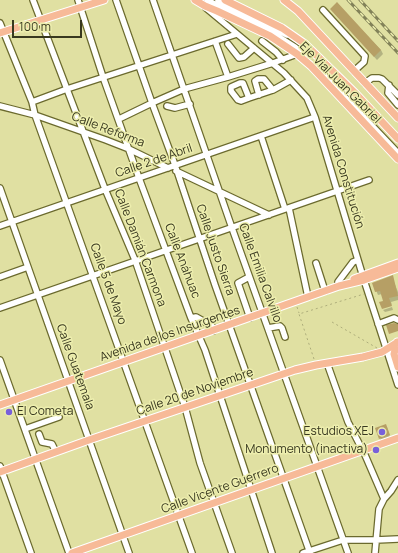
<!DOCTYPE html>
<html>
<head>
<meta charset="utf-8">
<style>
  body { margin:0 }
  #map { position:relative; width:398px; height:553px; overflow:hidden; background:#e0e0a2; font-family:Manrope,sans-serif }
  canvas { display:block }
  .scale { position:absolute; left:12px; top:20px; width:70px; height:18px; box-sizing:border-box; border:2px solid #38381f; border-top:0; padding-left:5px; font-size:12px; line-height:14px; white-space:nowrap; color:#38381f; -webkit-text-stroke:3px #edeeae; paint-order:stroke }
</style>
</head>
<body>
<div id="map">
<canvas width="398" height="553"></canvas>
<div class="scale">100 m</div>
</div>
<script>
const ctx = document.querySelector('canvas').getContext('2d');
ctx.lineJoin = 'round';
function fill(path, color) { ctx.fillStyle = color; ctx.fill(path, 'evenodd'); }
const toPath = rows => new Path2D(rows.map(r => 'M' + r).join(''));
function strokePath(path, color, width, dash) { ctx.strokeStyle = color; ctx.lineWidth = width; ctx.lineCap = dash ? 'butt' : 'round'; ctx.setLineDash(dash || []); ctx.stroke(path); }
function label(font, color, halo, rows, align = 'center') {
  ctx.font = font + ' Manrope,sans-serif'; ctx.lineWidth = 3; ctx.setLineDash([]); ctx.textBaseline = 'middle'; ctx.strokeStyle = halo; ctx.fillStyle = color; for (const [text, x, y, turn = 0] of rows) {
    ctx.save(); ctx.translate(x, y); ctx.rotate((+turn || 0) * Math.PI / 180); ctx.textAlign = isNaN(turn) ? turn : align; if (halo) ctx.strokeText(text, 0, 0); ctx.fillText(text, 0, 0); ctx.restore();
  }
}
const shadow = toPath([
  [337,4,381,50,383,54,377,60,334,13],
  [392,277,398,292,398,300,391,302,392,305,384,301,382,294,378,295,373,283],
  [392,307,393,310,385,312,383,310],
  [387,427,390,437,380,440,380,439]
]);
const building = toPath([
  [337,2,381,50,374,57,330,9],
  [393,275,398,296,389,298,392,306,382,309,379,302,383,301,380,291,375,292,372,283],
  [394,323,398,324,398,331,389,334,386,325],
  [386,424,390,435,379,439,375,428]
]);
const path = toPath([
  [297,307,299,313],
  [332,322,377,348],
  [314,359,299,314,364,294]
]);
const minor = toPath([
  [33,0,105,189,135,260,185,407,200,463,232,553],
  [78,0,103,77,139,178,191,318,205,350,272,553],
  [116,0,152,103,175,165,215,285,310,553],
  [153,0,232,228,348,553],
  [207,0,279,37,295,47,305,56],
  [218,0,287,35],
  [206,8,284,73,307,98,315,117,364,280,398,385],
  [323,10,365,56,364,62,354,71],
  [0,23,32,102,35,115,192,553],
  [215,41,228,77],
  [262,41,276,52,283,60],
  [228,44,239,58,244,57,254,48],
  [321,72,398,153],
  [340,83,376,120],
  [365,83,372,78,379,78,382,79,398,95],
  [389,85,388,93,398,105],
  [259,95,255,81,258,79,264,79,273,90],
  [249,98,243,83,240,83,231,87,231,91,238,100,241,101,249,98,273,90,291,80],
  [32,102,67,89,237,34],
  [0,106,35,115,106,140,129,149,168,168],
  [167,106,175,108,190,104],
  [119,119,152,103,184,89,228,77,273,63,297,54],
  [261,136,285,209],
  [176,171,269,215],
  [0,188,129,553],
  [289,208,308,297],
  [0,226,315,117],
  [316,263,325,291],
  [0,277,28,267],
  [249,277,238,283,250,318],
  [339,286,338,282,353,262,358,260],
  [0,308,369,180],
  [191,318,196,317,212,326,213,331],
  [378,324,394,318,398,320],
  [268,328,280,326,282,328,285,337],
  [0,360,69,553],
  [327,363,348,422,365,455,384,499],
  [25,429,59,417],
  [39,434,42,442,52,444,56,452],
  [0,466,31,553],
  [303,553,343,540,376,540,398,539],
  [375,553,379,509,384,499,391,491,398,480]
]);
const major = toPath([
  [195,0,205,6,217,11,270,36,297,54,311,66,398,159],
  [225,0,282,28,305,44,355,93,398,139],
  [284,0,298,11,398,118],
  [0,33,104,0],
  [354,279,398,263],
  [397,342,394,354,398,367],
  [0,405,339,286,364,280,398,268],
  [0,472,89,440,295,370,316,365,363,357,382,352,398,342],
  [72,553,398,438]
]);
const rail = toPath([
  [348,0,398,53],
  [360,0,398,41]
]);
const markers = [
  [9,412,4,"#7860da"],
  [382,432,4,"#7860da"],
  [376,450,4,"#7860da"]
];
const streetNames = [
  ["Eje Vial Juan Gabriel",340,83,45],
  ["Calle Reforma",108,130,21],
  ["Calle 2 de Abril",154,161,-19],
  ["Avenida Constitución",343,172,73],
  ["Calle Damián Carmona",140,248,69],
  ["Calle Justo Sierra",215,250,71],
  ["Calle Anáhuac",182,261,69],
  ["Calle Emilia Calvillo",260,273,70],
  ["Calle 5 de Mayo",108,284,70],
  ["Avenida de los Insurgentes",170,334,-19],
  ["Calle Guatemala",75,367,70],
  ["Calle 20 de Noviembre",195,392,-19],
  ["Calle Vicente Guerrero",220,489,-20]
];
const poiNames = [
  ["El Cometa",17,412,"left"],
  ["Estudios XEJ",374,432],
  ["Monumento (inactiva)",368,450]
];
fill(shadow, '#0003');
fill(building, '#b69f65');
strokePath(minor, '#6b6a2e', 8);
strokePath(major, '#fff', 9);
strokePath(path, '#adad7b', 1, [2, 3]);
strokePath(minor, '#fff', 5.5);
strokePath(major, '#f7ba98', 7);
strokePath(rail, '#828259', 3);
strokePath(rail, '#edeeae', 1.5, [4.5]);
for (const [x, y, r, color] of markers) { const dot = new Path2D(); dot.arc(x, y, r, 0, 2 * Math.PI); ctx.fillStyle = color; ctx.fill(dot); strokePath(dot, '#edeeae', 1.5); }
label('12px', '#38381f', '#edeeae', streetNames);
label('12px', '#38381f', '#edeeae', poiNames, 'right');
</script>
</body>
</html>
